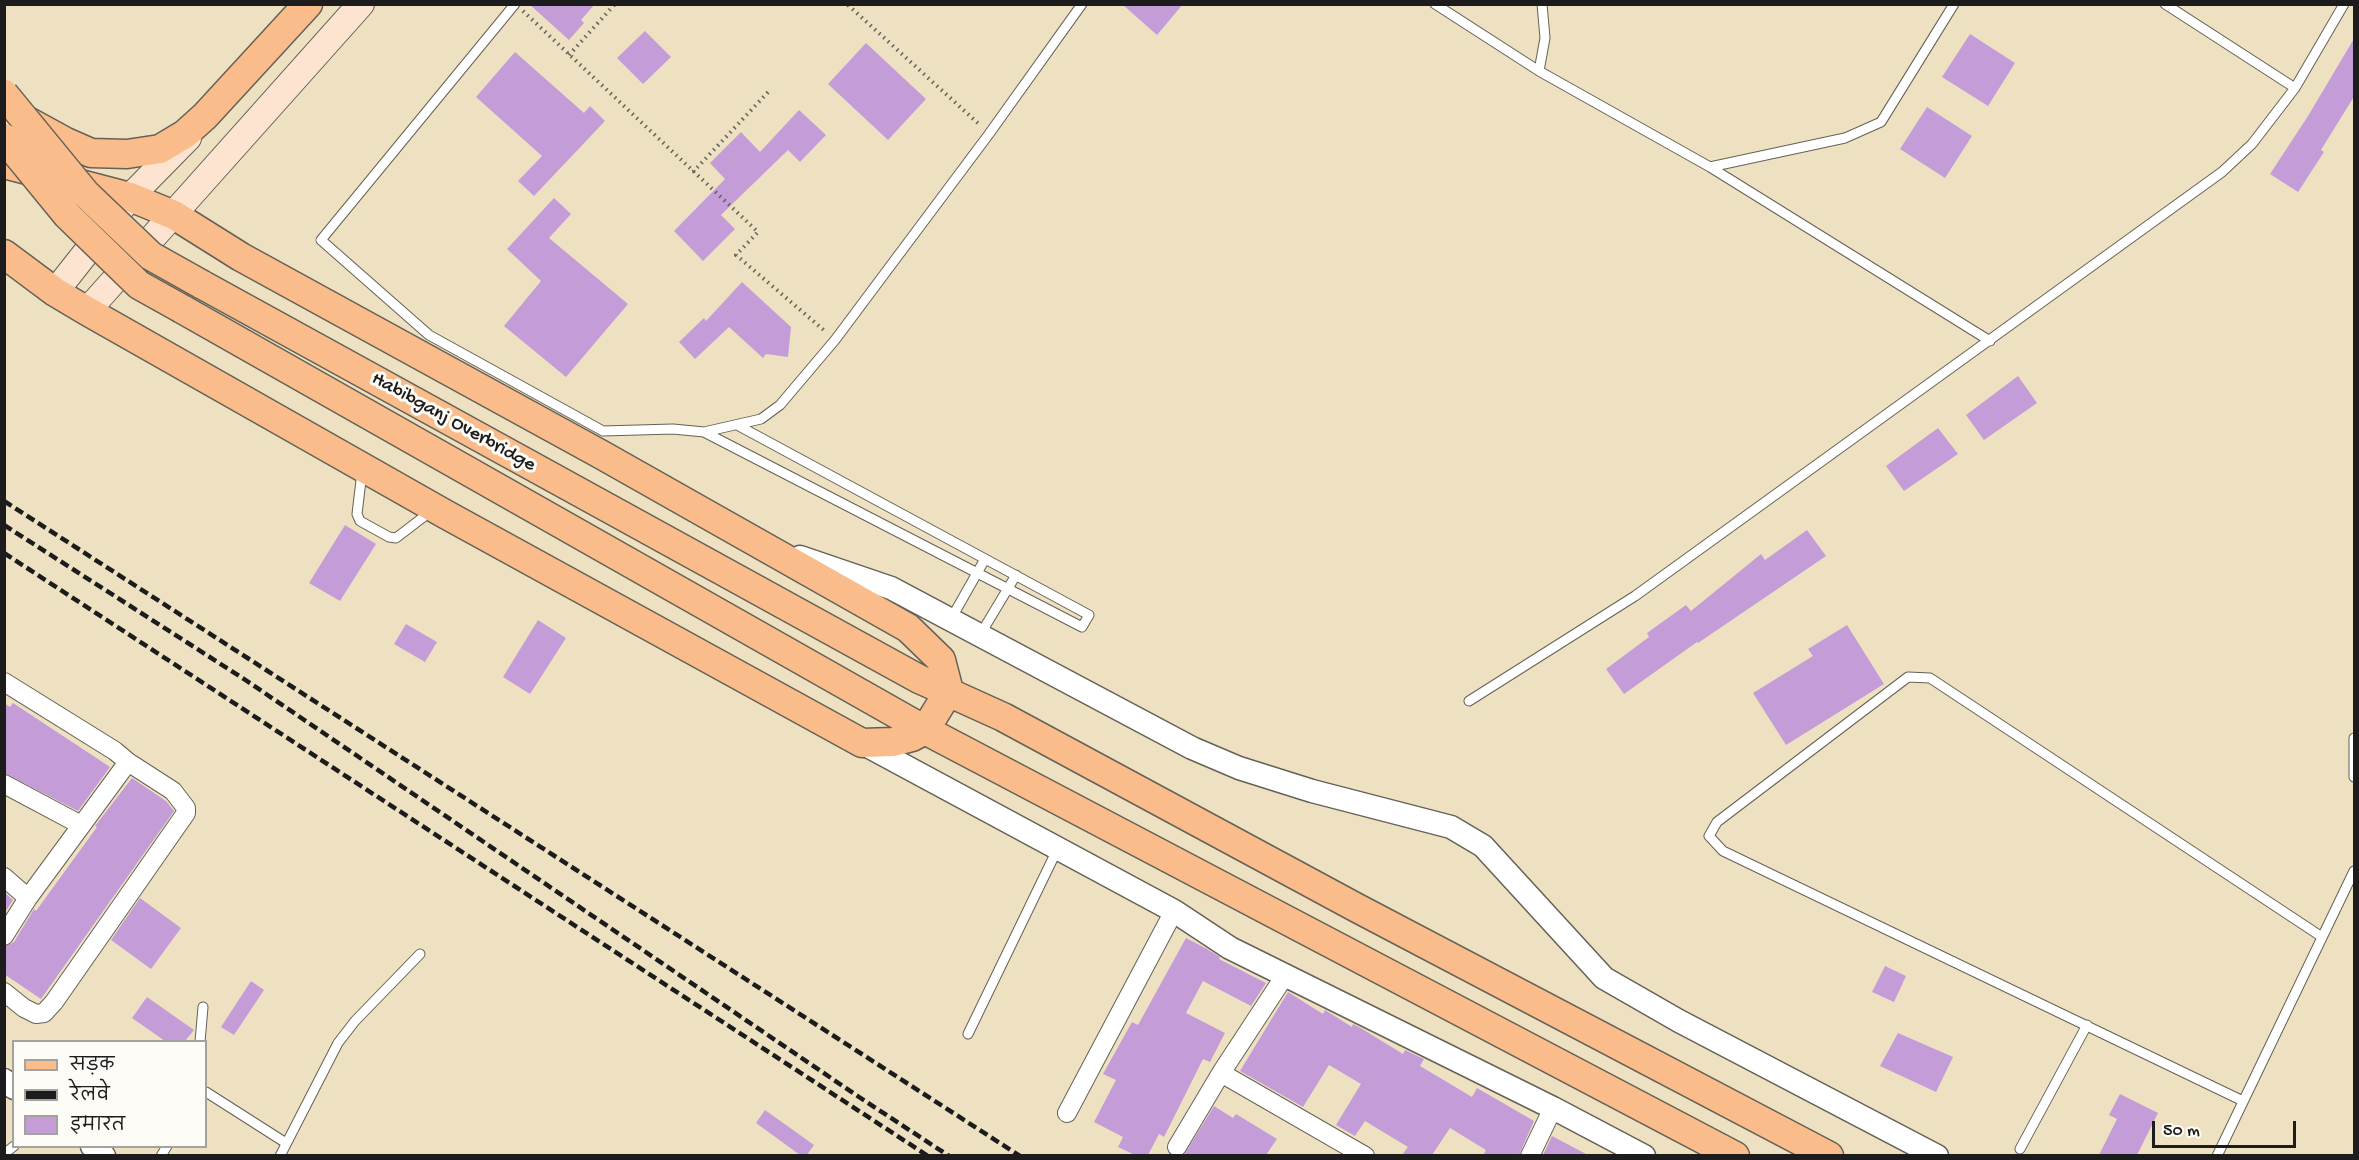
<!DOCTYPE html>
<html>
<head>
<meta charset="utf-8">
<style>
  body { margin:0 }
  #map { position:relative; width:2359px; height:1160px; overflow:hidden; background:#ede1c1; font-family:"Gochi Hand","Playpen Sans Deva",sans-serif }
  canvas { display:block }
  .frame { position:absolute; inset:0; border:6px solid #1c1c1c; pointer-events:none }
  .legend { position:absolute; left:12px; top:1040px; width:195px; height:108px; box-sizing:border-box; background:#fdfcf7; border:2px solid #a3a29f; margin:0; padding:8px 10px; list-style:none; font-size:18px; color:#1c1c1c }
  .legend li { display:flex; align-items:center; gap:12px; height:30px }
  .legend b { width:30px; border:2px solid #a3a29f }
  .scale { position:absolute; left:2152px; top:1121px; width:144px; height:27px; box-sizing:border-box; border:3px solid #1c1c1c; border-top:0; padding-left:8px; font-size:18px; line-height:21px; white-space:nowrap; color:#1c1c1c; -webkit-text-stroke:4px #fdfcf7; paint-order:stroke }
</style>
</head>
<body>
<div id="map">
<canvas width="2359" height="1160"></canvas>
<div class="frame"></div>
<ul class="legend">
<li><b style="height:8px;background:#f9bc8a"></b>सड़क</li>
<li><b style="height:8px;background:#1c1c1c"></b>रेलवे</li>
<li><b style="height:16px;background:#c49dd8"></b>इमारत</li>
</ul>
<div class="scale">50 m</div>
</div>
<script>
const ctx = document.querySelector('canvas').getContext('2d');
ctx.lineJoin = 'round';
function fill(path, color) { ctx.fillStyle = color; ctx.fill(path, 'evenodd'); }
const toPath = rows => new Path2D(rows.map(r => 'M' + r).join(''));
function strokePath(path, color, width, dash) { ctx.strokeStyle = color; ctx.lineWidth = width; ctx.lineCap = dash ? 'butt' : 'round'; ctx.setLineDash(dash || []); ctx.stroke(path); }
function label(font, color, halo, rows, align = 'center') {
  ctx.font = font + ' "Gochi Hand",sans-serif'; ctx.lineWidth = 6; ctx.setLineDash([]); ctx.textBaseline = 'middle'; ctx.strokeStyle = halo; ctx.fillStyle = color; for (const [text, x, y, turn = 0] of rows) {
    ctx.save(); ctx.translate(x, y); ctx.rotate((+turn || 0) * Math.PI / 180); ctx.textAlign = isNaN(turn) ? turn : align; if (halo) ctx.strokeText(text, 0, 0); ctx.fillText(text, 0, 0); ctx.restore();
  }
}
const building = toPath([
  [529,4,595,4,581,20,584,23,569,40],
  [1122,4,1183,4,1157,35],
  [645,31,671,57,643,84,617,58],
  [1970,34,2015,63,1988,106,1942,77],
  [2355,37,2355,95,2321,150,2324,152,2298,192,2270,174,2308,116],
  [866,43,926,99,888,140,828,84],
  [515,52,584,113,590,106,605,121,534,196,518,181,542,156,476,97],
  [1927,107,1972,136,1945,178,1900,149],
  [799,110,826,135,800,162,788,150,721,215,735,229,703,261,674,231,725,179,710,163,741,132,760,152],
  [554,198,571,214,549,238,628,304,566,377,504,326,541,281,507,249],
  [742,282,791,327,788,357,766,354,763,358,729,327,695,359,679,342,704,318,706,321],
  [2018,376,2037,403,1984,440,1966,415],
  [1938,428,1958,454,1904,491,1886,466],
  [345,525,376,544,340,601,309,583],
  [1807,530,1826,556,1698,643,1697,642,1624,694,1606,669,1649,637,1647,633,1686,605,1691,611,1761,554,1765,560],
  [538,620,566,638,530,694,503,677],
  [406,624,437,642,425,662,394,644],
  [1847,625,1884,684,1786,745,1753,693,1813,656,1808,649],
  [4,703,10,707,13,703,110,767,78,811,4,773],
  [132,778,166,801,174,811,41,999,4,974,4,947,14,942,34,909,36,911,97,827,95,826],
  [4,892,13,900,4,914],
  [140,898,181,928,151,969,111,940],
  [1186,938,1207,949,1220,957,1219,959,1266,983,1251,1006,1203,981,1186,1013,1225,1033,1210,1062,1203,1059,1164,1137,1159,1134,1148,1155,1135,1155,1118,1147,1123,1137,1094,1122,1116,1080,1103,1074,1132,1022,1138,1025],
  [1885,966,1906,976,1894,1002,1872,992],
  [251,981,264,990,234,1035,221,1027],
  [1288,992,1323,1014,1325,1010,1352,1027,1353,1024,1359,1027,1403,1054,1405,1050,1424,1059,1420,1066,1472,1097,1477,1088,1534,1121,1519,1155,1483,1155,1486,1150,1450,1128,1432,1155,1402,1155,1408,1147,1365,1121,1355,1136,1336,1125,1361,1084,1329,1065,1303,1107,1240,1071],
  [147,997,194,1030,185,1041,165,1041,132,1018],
  [1898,1033,1953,1057,1936,1092,1880,1066],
  [2120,1094,2158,1113,2137,1155,2099,1155,2117,1119,2109,1115],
  [1214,1106,1233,1118,1236,1114,1277,1139,1266,1155,1184,1155],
  [765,1110,814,1145,807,1155,800,1155,756,1123],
  [1552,1136,1588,1155,1543,1155]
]);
const path = toPath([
  [848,5,980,125],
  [523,11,758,232,736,255,826,332],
  [569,55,615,4],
  [693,172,770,90]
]);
const service = toPath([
  [515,4,321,240,429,335,603,431,673,429,704,432,761,419,780,405,835,340,989,134,1082,4],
  [1435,4,1539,71,1710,167,1990,341],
  [2165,4,2295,88],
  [1539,71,1545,38,1542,4],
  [1710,167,1845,138,1881,122,1954,4],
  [704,432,1082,627,1089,615,739,426],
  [362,472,357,514,360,521,389,537,396,538,430,512],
  [951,619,985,559],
  [980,635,1016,575],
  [1469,701,1635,596,2222,172,2252,144,2295,88,2344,4],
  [2354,738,2354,777],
  [968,1034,1057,850],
  [200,1042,203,1007],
  [206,1092,286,1143],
  [2243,1101,1723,851,1709,836,1717,822,1908,677,1930,678,2322,937],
  [2020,1149,2087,1025],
  [4,1154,14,1146],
  [161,1156,167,1146],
  [280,1156,338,1043,355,1021,420,954],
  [2217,1156,2354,871]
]);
const minor = toPath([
  [4,682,115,751,128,762,28,898,4,877],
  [4,784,81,825],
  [4,936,28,898],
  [4,992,24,1008,36,1014,44,1013,54,1002,186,813,186,808,173,791,128,762],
  [1221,1073,1365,1156],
  [1067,1113,1174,911],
  [1177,1147,1221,1073,1286,974],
  [1530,1156,1553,1108]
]);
const tertiary = toPath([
  [800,557,891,588,1192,748,1239,768,1312,791,1451,827,1483,846,1604,978,1679,1021,1937,1156],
  [862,743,1174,911,1230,948,1553,1108,1644,1156],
  [4,1080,14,1088],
  [92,1146,104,1156]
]);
const secondary = toPath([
  [55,292,130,197,188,138],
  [87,311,361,4]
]);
const primary = toPath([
  [24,119,66,142,91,153,127,154,160,149,185,134,205,116,308,4],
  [4,164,130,197,174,215,241,257,602,455,908,628,941,660,949,691,925,730,912,737,893,742,862,743,445,514,87,311,55,292,4,254],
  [201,284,919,679,1003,717,1357,908,1829,1156],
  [182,309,925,730,1735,1156]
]);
const rail = toPath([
  [4,501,1020,1156],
  [4,525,244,679,859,1097,949,1156],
  [4,553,928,1156]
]);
const primaryBridge = toPath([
  [4,94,86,194,151,256,201,284],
  [4,138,67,215,139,285,182,309]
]);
const streetNames = [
  ["Habibganj Overbridge",453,423,29]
];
fill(building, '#c49dd8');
strokePath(service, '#656156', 11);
strokePath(minor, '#656156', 20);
strokePath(tertiary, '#656156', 25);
strokePath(secondary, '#656156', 28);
strokePath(primary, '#656156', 31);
strokePath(path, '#656156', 4, [1.5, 4.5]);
strokePath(service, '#fff', 9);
strokePath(minor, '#fff', 18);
strokePath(tertiary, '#fff', 22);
strokePath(secondary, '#fde4d0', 26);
strokePath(primary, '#f9bc8a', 28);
strokePath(rail, '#1c1c1c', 4.5, [9, 4.5]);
strokePath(primaryBridge, '#656156', 31, []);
strokePath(primaryBridge, '#f9bc8a', 28);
label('20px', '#1c1c1c', '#fdfcf7', streetNames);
</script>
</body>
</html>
